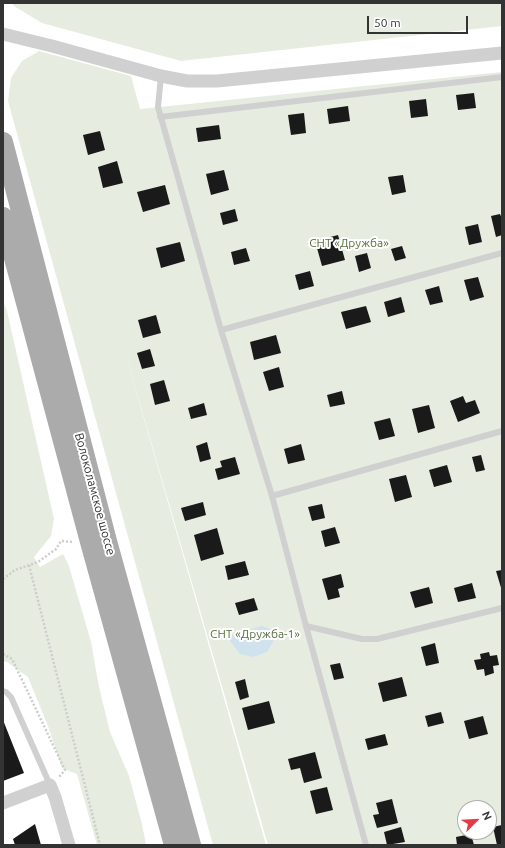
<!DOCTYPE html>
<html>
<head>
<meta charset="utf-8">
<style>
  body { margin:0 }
  #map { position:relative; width:505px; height:848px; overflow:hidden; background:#fff; font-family:Ubuntu,sans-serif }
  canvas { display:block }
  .frame { position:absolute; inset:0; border:4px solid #333; pointer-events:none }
  .north { position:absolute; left:457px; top:800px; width:40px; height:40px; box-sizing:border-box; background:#fff; border:1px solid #adadad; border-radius:50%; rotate:66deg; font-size:11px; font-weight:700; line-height:16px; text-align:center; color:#333 }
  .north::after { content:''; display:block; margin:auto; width:14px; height:18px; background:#e63946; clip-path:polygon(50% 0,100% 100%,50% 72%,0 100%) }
  .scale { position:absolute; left:367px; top:16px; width:101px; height:18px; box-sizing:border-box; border:2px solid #333; border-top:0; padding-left:5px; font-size:12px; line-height:14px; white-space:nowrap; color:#333; -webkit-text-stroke:3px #fff; paint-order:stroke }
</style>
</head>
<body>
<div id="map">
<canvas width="505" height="848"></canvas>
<div class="frame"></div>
<div class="north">N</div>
<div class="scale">50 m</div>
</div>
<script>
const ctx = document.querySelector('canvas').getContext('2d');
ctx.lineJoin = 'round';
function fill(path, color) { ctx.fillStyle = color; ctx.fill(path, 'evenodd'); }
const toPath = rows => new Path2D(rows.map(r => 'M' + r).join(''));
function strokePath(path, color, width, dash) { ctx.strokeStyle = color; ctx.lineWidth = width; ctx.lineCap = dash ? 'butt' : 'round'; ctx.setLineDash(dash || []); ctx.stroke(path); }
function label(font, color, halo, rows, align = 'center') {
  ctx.font = font + ' Ubuntu,sans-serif'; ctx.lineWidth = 4; ctx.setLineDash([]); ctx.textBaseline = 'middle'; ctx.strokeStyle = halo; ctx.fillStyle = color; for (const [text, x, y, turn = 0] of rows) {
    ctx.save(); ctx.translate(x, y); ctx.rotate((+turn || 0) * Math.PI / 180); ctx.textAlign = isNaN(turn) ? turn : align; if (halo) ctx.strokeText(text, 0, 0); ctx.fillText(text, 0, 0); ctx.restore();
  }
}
const green = toPath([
  [12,3,502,3,502,26,181,61,42,23,14,6],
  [39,51,131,76,140,109,502,72,502,845,268,845,116,321,266,845,213,845,8,101,11,78,22,61],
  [465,808,489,808,489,832,465,832],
  [3,301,7,311,54,519,51,536,34,557,40,567,63,554,69,566,91,642,99,687,110,732,129,776,142,824,146,845,97,845,77,774,62,768,48,726,28,677,7,662,3,661]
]);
const water = toPath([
  [262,626,270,629,274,636,273,642,267,652,253,657,240,654,230,641,230,636,239,632]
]);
const building = toPath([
  [474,93,476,108,458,110,456,95],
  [426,99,428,116,411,118,409,101],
  [348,106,350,121,329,124,327,109],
  [304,113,306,133,291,135,288,115],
  [219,125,221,139,198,142,196,128],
  [100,131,105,150,88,155,83,135],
  [117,161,123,183,103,188,98,167],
  [224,170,229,190,211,195,206,174],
  [403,175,406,192,392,195,388,177],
  [165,185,170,204,143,212,137,192],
  [235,209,238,221,223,225,220,213],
  [500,214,502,219,502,235,496,237,491,216],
  [478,224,482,242,469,245,465,227],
  [338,235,345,260,322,266,315,241],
  [180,242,185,261,161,268,156,248],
  [402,246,406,258,395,261,391,249],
  [246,248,250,261,234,265,231,252],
  [367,253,371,268,359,272,355,256],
  [310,271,314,286,299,290,295,275],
  [478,277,484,297,470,301,464,280],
  [439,286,443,302,430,305,425,290],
  [401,297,405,312,388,317,384,302],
  [366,306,371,322,346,329,341,312],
  [156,315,161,333,143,338,138,320],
  [276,335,281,353,254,360,250,342],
  [150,349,155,366,142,369,137,353],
  [279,367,284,387,269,391,263,372],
  [164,380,170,401,155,405,150,384],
  [342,391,345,404,330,407,327,395],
  [463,396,466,403,475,400,480,413,458,422,450,401],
  [204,403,207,415,191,419,188,408],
  [429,405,435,428,418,433,412,409],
  [390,418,395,436,379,440,374,422],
  [207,442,211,459,200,462,196,446],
  [301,444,305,460,288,464,284,449],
  [481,455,485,470,476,472,472,457],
  [235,457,240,474,218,480,215,469,222,467,220,461],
  [447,465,452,482,434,487,429,470],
  [406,475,412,497,395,502,389,479],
  [203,502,206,515,185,521,181,508],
  [322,504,325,518,312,521,308,507],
  [335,527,340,543,325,547,321,531],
  [217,528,224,554,201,561,194,535],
  [245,561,249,575,228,580,225,566],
  [502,570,502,591,496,571],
  [341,574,344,587,338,589,340,597,328,600,322,579],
  [472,583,476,598,458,602,454,588],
  [429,587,433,603,415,608,410,592],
  [254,598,258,610,239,615,235,603],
  [435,643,439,663,426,666,421,647],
  [489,652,490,656,497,655,499,665,493,666,494,673,485,676,484,669,477,670,474,660,481,659,480,654],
  [340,663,344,678,334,680,330,665],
  [402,677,407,696,383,702,378,683],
  [245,679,249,697,240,700,235,682],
  [269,701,275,723,248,730,242,708],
  [441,712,444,723,428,727,425,716],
  [483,716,488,734,469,739,464,721],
  [3,720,24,773,3,781],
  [385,734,388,745,368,750,365,739],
  [315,752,322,778,304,783,300,768,291,770,288,759],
  [327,787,333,810,316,814,310,791],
  [392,799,398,823,377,828,373,815,379,814,376,803],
  [35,824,41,845,15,845,13,839],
  [502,825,502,844,497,845,493,827],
  [401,827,405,842,387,845,384,832],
  [471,834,474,845,457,845,456,837]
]);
const path = toPath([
  [29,565,100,845],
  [3,579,15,570,38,562,56,549,61,541,72,542],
  [3,654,12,659,65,770,59,777]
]);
const lane = toPath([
  [161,76,158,107,221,330,272,496,306,626,366,845],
  [160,117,502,77],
  [221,330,502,253],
  [272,496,502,431],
  [306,626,362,639,377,639,502,608],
  [3,691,6,692,11,697,50,785]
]);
const street = toPath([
  [3,34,52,46,161,76,187,81,217,81,502,53],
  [3,803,50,785,55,797,69,845]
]);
const primary = toPath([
  [3,142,107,541,191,845],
  [3,217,90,542,174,845]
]);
const parkNames = [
  ["СНТ «Дружба»",349,243],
  ["СНТ «Дружба-1»",255,634]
];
const streetNames = [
  ["Волоколамское шоссе",95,494,75]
];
fill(green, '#e6ecdf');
fill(water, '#cfe2ee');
fill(building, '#1a1a1a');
strokePath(path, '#cdcdcd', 2.5, [2, 2]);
strokePath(lane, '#d0d0d0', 6);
strokePath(street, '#d0d0d0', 13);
strokePath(primary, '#ababab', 20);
label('12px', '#56703f', '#fff', parkNames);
label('12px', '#333', '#fff', streetNames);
</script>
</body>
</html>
